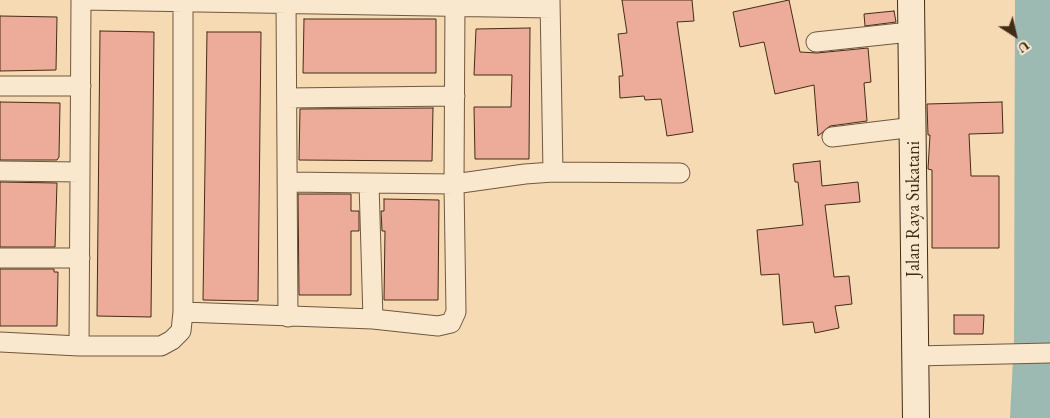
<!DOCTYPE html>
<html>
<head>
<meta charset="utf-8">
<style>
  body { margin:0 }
  #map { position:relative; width:1050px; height:418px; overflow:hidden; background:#f6dab4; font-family:"EB Garamond",serif }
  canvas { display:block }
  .north { position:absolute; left:990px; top:10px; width:50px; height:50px; -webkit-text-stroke:4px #f9e7ce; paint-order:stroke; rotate:145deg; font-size:14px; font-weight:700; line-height:20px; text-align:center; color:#422c16 }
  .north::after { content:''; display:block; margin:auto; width:18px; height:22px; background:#422c16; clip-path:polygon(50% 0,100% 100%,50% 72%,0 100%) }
</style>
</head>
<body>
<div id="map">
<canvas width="1050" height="418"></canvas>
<div class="north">U</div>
</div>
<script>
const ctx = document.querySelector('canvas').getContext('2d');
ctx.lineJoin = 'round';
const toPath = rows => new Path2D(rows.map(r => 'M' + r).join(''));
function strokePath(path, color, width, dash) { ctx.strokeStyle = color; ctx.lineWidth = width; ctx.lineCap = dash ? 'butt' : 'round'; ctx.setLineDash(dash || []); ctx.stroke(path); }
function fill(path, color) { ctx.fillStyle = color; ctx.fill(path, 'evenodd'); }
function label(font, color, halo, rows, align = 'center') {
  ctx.font = font + ' "EB Garamond",serif'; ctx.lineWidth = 4.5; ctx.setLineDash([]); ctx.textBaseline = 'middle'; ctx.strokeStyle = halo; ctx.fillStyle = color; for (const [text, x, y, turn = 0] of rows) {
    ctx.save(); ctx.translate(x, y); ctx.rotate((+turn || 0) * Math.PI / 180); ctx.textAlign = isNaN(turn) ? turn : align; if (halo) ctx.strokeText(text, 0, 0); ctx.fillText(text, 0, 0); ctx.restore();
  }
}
const river = toPath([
  [1030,418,1034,340,1035,0]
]);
const building = toPath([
  [622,0,692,0,694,21,677,22,693,132,667,136,661,99,645,100,644,96,620,98,619,76,623,76,618,34,627,33,622,0],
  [789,0,800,52,817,53,868,48,871,82,864,83,867,121,830,126,818,136,814,85,775,94,764,42,740,47,733,12,789,0],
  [894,11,896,22,865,26,864,14,894,11],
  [0,16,57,17,56,70,0,71,0,16],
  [304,19,436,19,436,73,303,73,304,19],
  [530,28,529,159,475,159,474,107,511,107,512,75,474,75,476,29,530,28],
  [100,31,154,32,151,317,97,316,100,31],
  [207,32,261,32,258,301,203,300,207,32],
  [0,102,60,103,59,157,57,160,0,160,0,102],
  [1002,102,1003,133,969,134,971,176,999,176,999,248,932,248,932,170,928,169,930,135,928,135,927,104,1002,102],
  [433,108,432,161,299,160,300,109,433,108],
  [820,161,822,186,858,182,860,202,825,205,834,277,849,276,852,304,835,306,839,328,815,333,813,322,783,325,779,274,761,275,757,230,803,225,798,182,795,182,793,164,820,161],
  [0,182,57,183,55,247,0,247,0,182],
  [298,194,351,194,351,211,359,211,359,231,351,231,351,295,299,295,298,194],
  [384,199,439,200,438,300,384,300,385,231,382,231,381,211,384,211,384,199],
  [0,269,54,269,54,272,58,272,57,326,0,326,0,269],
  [954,315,984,315,983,334,954,334,954,315]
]);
const minor = toPath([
  [82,0,550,8],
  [286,0,288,317],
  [550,0,553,172],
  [816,42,910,32],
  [0,86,81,86],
  [287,98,455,96],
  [832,137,914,127],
  [0,171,80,172],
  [287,182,454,184,525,174,553,172,680,173],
  [369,183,373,319],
  [0,258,80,258],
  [183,312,373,319,438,326,451,323,456,312,454,184,455,0],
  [0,342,79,346,161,346,172,340,181,331,183,312,183,0],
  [79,346,81,0],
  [915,356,1050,353]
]);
const secondary = toPath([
  [911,0,916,418]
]);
const streetNames = [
  ["Jalan Raya Sukatani",914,209,-90]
];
strokePath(river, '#9dbab2', 40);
fill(building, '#edac99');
strokePath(building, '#422c16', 1);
strokePath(minor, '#6f583e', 21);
strokePath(secondary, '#422c16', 28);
strokePath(minor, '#f9e7ce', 19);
strokePath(secondary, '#f9e7ce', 26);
label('18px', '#422c16', '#f9e7ce', streetNames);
</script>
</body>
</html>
